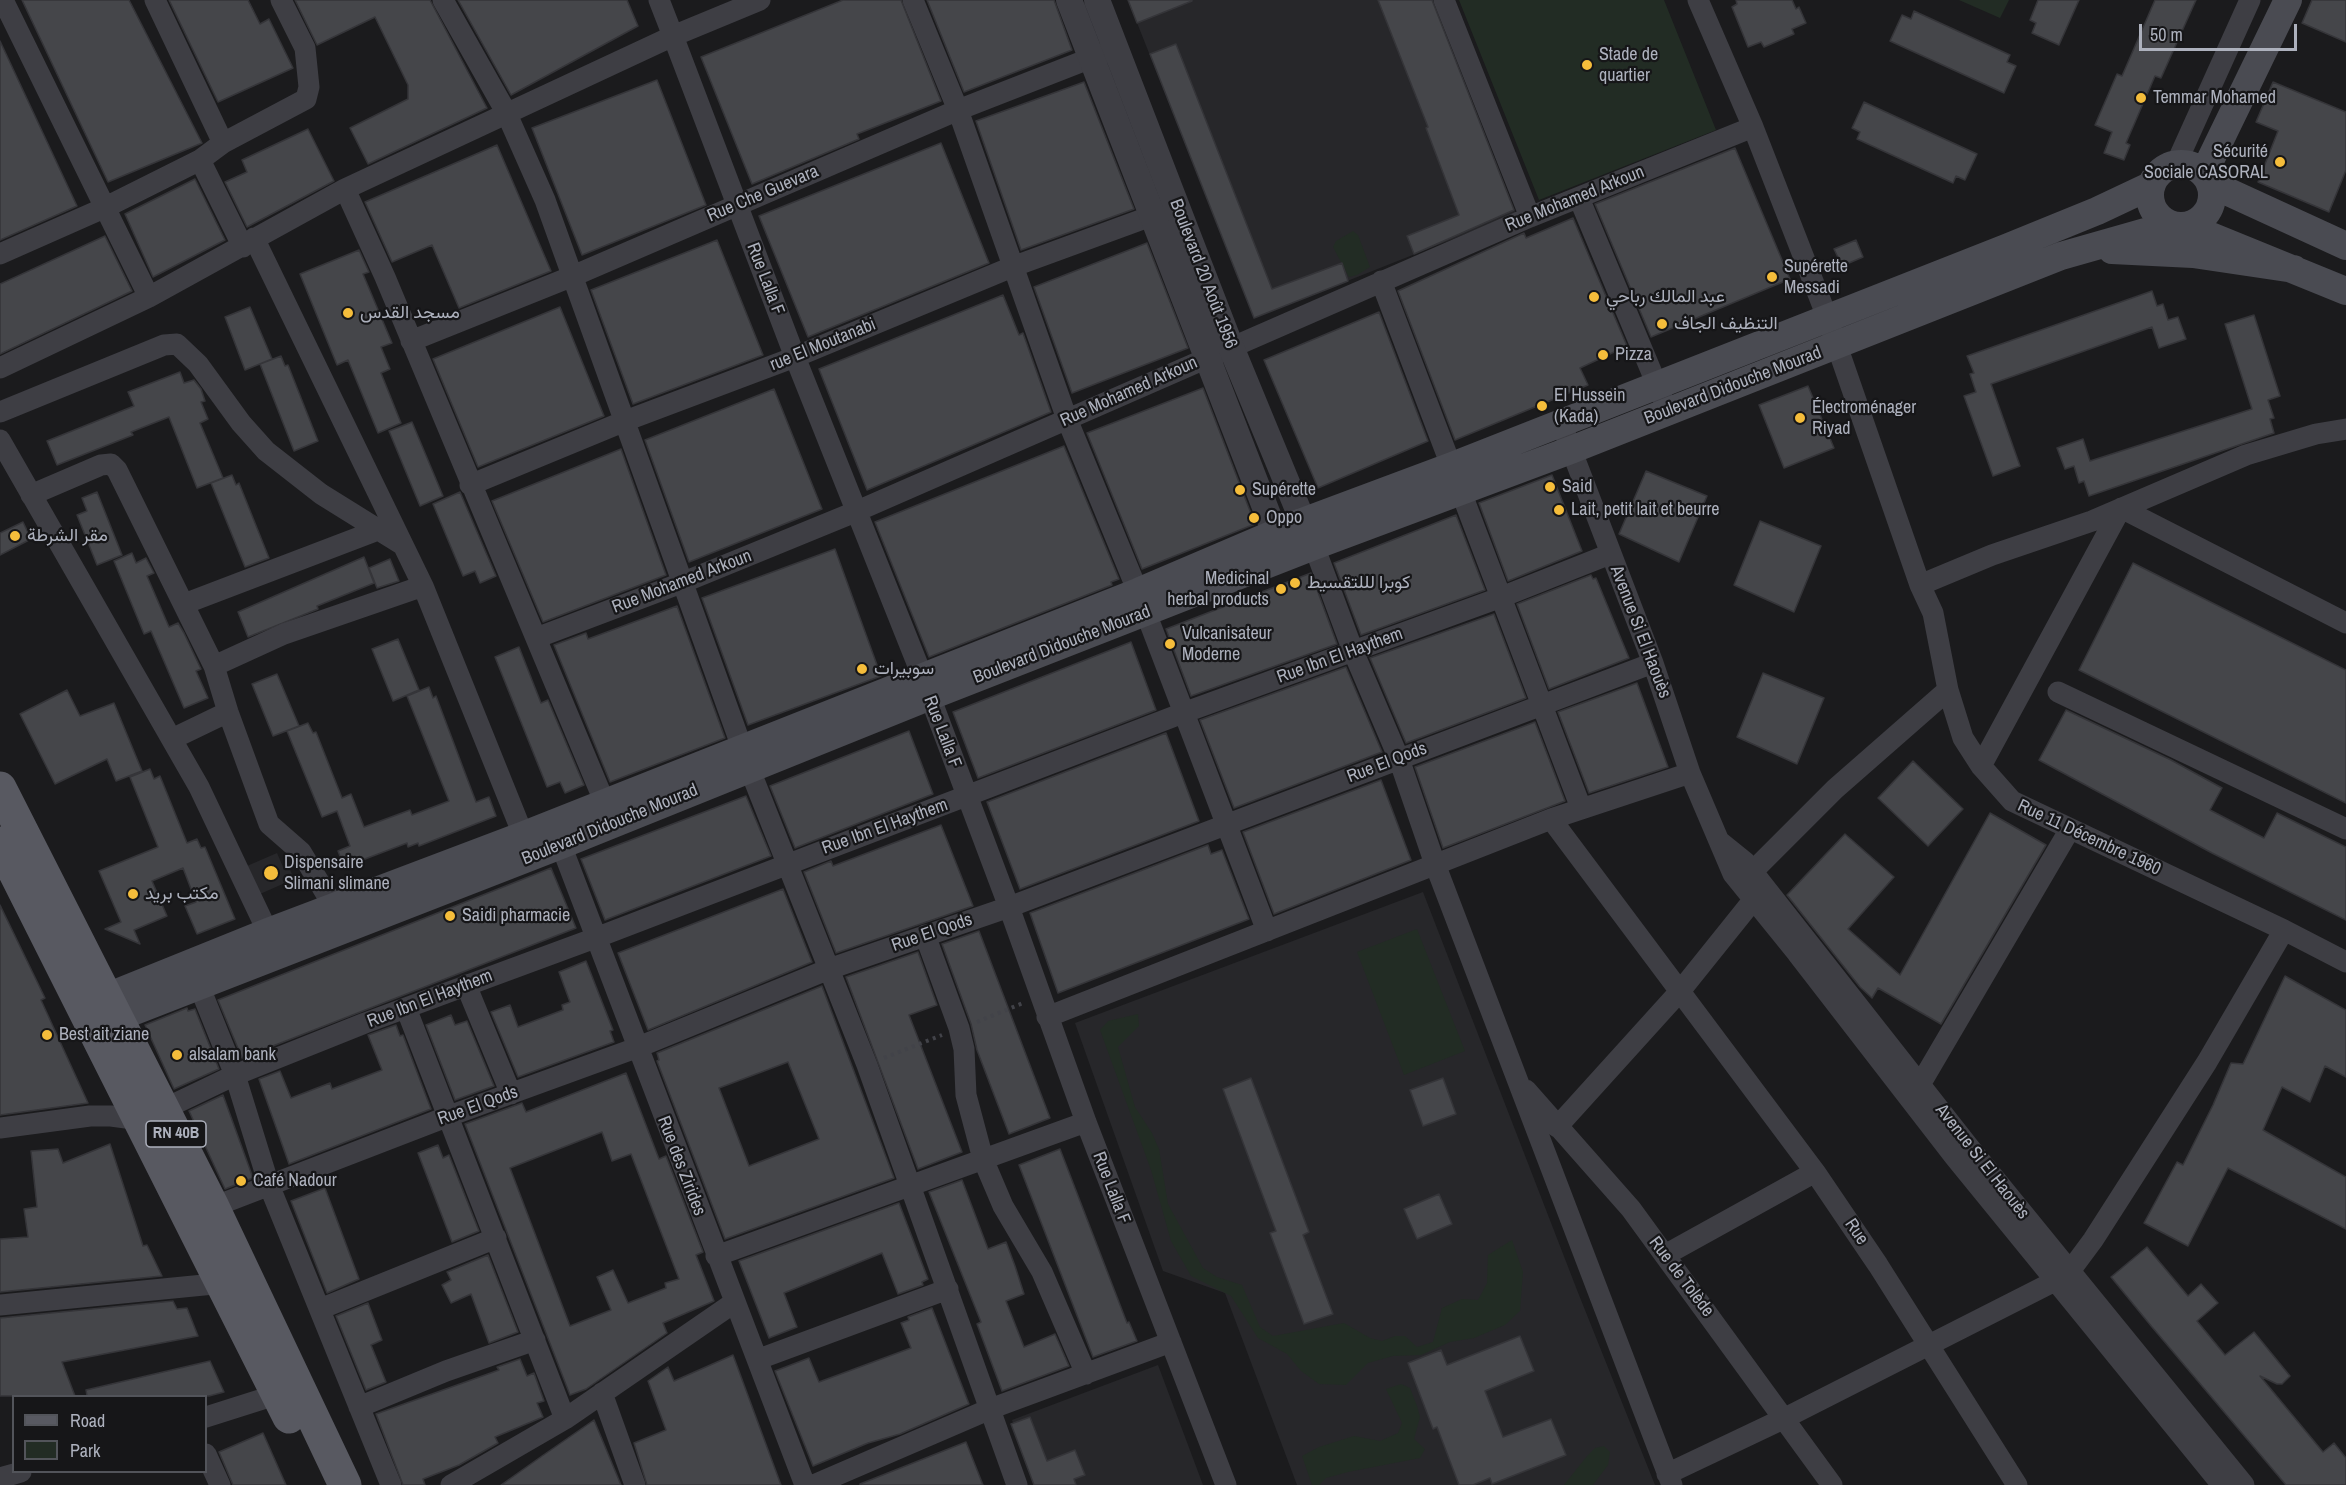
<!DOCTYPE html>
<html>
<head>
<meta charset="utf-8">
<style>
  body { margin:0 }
  #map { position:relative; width:2346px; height:1485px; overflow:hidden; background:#1b1b1d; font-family:"Archivo Narrow",sans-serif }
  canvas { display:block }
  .legend { position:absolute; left:12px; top:1395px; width:195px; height:78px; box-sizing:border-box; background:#161618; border:2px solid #52545a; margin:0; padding:8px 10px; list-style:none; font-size:18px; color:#adb1bd }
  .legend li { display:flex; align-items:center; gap:12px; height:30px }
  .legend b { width:30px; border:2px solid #52545a }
  .scale { position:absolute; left:2139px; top:24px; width:158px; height:27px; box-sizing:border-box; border:3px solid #adb1bd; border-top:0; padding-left:8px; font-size:18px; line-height:21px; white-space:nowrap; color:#adb1bd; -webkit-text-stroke:4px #161618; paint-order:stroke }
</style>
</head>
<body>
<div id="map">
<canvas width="2346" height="1485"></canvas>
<ul class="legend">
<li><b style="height:8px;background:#585961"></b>Road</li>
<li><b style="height:16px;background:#222c24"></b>Park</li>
</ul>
<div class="scale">50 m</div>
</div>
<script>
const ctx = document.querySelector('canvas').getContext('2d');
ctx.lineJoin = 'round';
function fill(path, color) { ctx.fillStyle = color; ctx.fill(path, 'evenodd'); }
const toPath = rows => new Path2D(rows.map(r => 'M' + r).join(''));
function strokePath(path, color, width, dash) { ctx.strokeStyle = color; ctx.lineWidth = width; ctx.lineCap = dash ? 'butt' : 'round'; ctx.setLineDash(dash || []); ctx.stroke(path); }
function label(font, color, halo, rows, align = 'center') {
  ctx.font = font + ' "Archivo Narrow",Vazirmatn,sans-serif'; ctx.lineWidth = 4.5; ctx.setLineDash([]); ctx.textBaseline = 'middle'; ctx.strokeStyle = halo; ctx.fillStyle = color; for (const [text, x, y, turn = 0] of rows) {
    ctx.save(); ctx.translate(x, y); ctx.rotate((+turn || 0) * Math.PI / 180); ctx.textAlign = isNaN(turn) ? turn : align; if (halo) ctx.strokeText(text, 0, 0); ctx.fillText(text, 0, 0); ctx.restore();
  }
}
const built = toPath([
  [1128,0,1432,0,1516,214,1254,318],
  [277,853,283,867,288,865,294,879,260,894,247,866],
  [1423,892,1577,1290,1655,1485,1297,1485,1225,1293,1163,1271,1075,1023],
  [1158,1365,1203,1485,1036,1485,1012,1420]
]);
const green = toPath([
  [1459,0,1664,0,1716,130,1539,200],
  [1959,0,2009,0,2000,18],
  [1353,231,1358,235,1370,267,1357,275,1349,277,1333,247,1336,241],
  [1417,929,1465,1051,1404,1075,1357,952],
  [1138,1014,1139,1026,1118,1047,1135,1107,1152,1133,1159,1149,1168,1204,1203,1268,1217,1277,1242,1285,1260,1327,1273,1336,1344,1323,1370,1338,1382,1341,1395,1336,1405,1336,1417,1347,1433,1342,1442,1308,1462,1299,1478,1300,1487,1283,1488,1255,1512,1240,1523,1272,1520,1311,1505,1325,1474,1338,1450,1342,1421,1355,1393,1356,1368,1363,1346,1385,1319,1384,1301,1371,1287,1354,1258,1338,1231,1296,1191,1276,1171,1241,1151,1170,1100,1030,1108,1021],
  [1401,1384,1410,1388,1417,1406,1420,1417,1414,1439,1425,1449,1420,1458,1348,1472,1326,1478,1319,1485,1312,1485,1302,1456,1319,1447,1354,1436,1380,1441,1398,1433,1402,1423,1386,1389],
  [1604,1446,1610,1452,1608,1465,1593,1485,1564,1485,1587,1456,1595,1448]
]);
const building = toPath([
  [22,0,129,0,202,143,108,182,22,0],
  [169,0,248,0,260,24,269,19,293,68,218,102,169,0],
  [295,0,430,0,487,108,368,164,350,128,408,99,408,85,375,17,317,45,295,0],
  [458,0,627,0,638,26,511,95,458,0],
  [843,0,901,0,941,101,857,134,859,139,752,184,701,57,843,0],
  [927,0,1054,0,1072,50,964,92,927,0],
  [1128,0,1192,0,1192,1,1137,23,1128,0],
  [1378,0,1432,0,1514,210,1414,254,1407,236,1459,215,1426,128,1428,127,1378,0],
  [1736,0,1792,0,1796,9,1799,7,1806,23,1792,29,1794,34,1764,47,1761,42,1748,47,1732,7,1737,4,1736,0],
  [2038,0,2079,0,2059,45,2032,33,2036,23,2030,20,2038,0],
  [2155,0,2196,0,2161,78,2155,76,2126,143,2130,145,2124,160,2104,153,2112,132,2095,125,2117,74,2122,76,2155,0],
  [2312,0,2346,0,2346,42,2302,23,2312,0],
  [1914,11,2010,55,2007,62,2016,66,2004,93,1890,41,1902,15,1911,19,1914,11],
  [0,41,77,206,0,240,0,41],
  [1176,44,1272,289,1342,263,1348,281,1254,318,1150,54,1176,44],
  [657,80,706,205,582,255,532,128,657,80],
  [1084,82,1134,209,1021,250,976,121,1084,82],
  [2273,82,2346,112,2346,170,2329,212,2258,182,2278,131,2256,122,2273,82],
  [1864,102,1977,154,1965,180,1956,176,1953,183,1857,139,1860,132,1852,128,1864,102],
  [308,129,334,181,247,227,225,182,247,172,242,160,308,129],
  [941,143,989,263,808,337,759,216,941,143],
  [497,145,551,271,459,308,432,245,392,262,365,202,497,145],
  [1735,148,1790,279,1651,337,1595,204,1735,148],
  [195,179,225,240,153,277,125,214,195,179],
  [1573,218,1627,346,1580,368,1588,385,1455,440,1398,291,1524,233,1526,238,1573,218],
  [105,236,132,291,0,354,0,284,105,236],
  [717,240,763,355,633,404,591,290,717,240],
  [1856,240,1863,257,1842,266,1834,249,1856,240],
  [1147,243,1188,348,1072,393,1034,287,1147,243],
  [359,250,369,272,363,274,392,343,381,347,390,369,381,373,401,423,378,433,348,360,337,365,300,274,359,250],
  [2152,291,2157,306,2163,304,2168,320,2178,317,2186,339,2159,348,2152,327,1991,384,2020,466,1993,476,1964,396,1976,392,1970,374,1974,373,1967,356,2152,291],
  [1003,295,1019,335,1023,333,1051,412,867,490,819,369,1003,295],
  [250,307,272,359,245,370,225,317,250,307],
  [560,307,604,416,478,467,433,359,560,307],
  [1379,312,1428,441,1318,488,1264,360,1379,312],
  [2254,315,2280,396,2268,400,2274,418,2270,419,2274,433,2089,496,2084,481,2079,483,2074,466,2065,469,2057,448,2083,439,2090,461,2252,409,2225,324,2254,315],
  [281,356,285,366,288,365,318,441,294,451,260,364,281,356],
  [180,372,184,383,194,380,201,389,205,401,201,402,208,419,200,423,223,478,197,488,169,417,131,432,133,435,57,465,47,441,134,406,128,392,180,372],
  [1808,386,1834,448,1784,468,1759,405,1808,386],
  [1203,388,1255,524,1142,569,1087,433,1203,388],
  [774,389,822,509,689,562,645,440,774,389],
  [412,422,443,496,420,506,389,431,412,422],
  [1064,446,1119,579,1111,582,1112,585,929,657,875,522,1064,446],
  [621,449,666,575,543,622,492,501,621,449],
  [1646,471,1707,496,1679,562,1619,534,1646,471],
  [232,475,236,485,239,483,269,558,245,567,211,483,232,475],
  [1552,475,1582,551,1508,581,1479,503,1552,475],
  [97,492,122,555,97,565,77,515,87,511,82,498,97,492],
  [460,492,496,576,480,583,475,571,463,576,433,504,460,492],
  [1456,515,1485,590,1361,635,1334,563,1456,515],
  [1760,521,1821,546,1794,612,1734,585,1760,521],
  [23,522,31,539,0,555,0,533,23,522],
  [835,549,881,676,748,725,702,598,835,549],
  [132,553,136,563,146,558,154,573,147,576,169,627,178,623,184,633,201,669,196,671,208,698,184,708,151,631,144,634,114,561,132,553],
  [364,557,374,583,317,606,318,609,248,637,238,612,364,557],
  [390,559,399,581,377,588,369,568,390,559],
  [2133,563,2346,670,2346,803,2079,670,2133,563],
  [1311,573,1337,644,1191,696,1166,629,1311,573],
  [1591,575,1593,579,1596,578,1629,658,1549,689,1517,604,1591,575],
  [677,606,725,738,610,782,554,645,586,633,588,639,677,606],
  [1494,614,1526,698,1406,743,1370,658,1494,614],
  [398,639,419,690,393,701,372,649,398,639],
  [1131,642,1156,710,978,778,953,712,1131,642],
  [519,647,541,703,548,700,584,785,565,793,560,782,547,787,495,657,519,647],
  [1346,667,1382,752,1234,808,1200,720,1346,667],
  [1763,673,1824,698,1797,764,1737,737,1763,673],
  [277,674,299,726,273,736,252,684,277,674],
  [1637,683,1668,767,1589,793,1558,712,1637,683],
  [429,687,433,698,436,696,476,802,489,797,496,816,419,846,418,843,408,847,407,843,344,867,338,851,350,846,337,811,322,817,287,731,308,723,313,733,316,732,342,798,351,794,364,827,410,810,412,815,449,801,407,696,429,687],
  [67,690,80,716,114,703,142,771,116,781,107,759,55,784,20,714,67,690],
  [2066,710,2171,760,2222,788,2210,810,2264,838,2277,813,2346,847,2346,920,2212,853,2039,760,2066,710],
  [1535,722,1565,801,1443,848,1415,767,1535,722],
  [909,731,933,794,795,848,770,786,909,731],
  [1166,733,1199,821,1020,889,987,802,1166,733],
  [1913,761,1963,809,1928,846,1878,798,1913,761],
  [150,769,154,779,160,776,187,843,197,839,201,848,205,847,235,919,197,934,185,906,196,902,183,868,152,881,167,916,134,930,140,944,105,929,121,922,99,871,158,847,130,777,150,769],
  [1381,780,1411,860,1274,914,1243,832,1381,780],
  [746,796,771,856,605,920,581,859,746,796],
  [1990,813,2046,845,1941,1024,1878,988,1872,998,1860,987,1787,895,1845,834,1894,877,1848,929,1900,975,1990,813],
  [941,825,973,906,836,953,804,872,831,861,833,866,941,825],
  [1208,845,1211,854,1222,850,1249,919,1058,993,1030,913,1208,845],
  [551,868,576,928,242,1058,218,1000,551,868],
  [783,889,812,962,648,1030,618,953,783,889],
  [0,905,45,998,41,1000,88,1103,0,1115,0,905],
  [979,931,1050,1118,1009,1134,977,1050,971,1024,942,944,979,931],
  [918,952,937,1005,909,1015,962,1152,918,1169,846,977,918,952],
  [586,961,613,1030,610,1031,614,1042,518,1077,491,1012,510,1005,518,1027,563,1010,562,1005,570,1002,559,972,586,961],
  [2285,976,2346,1010,2346,1077,2325,1066,2310,1102,2282,1087,2263,1130,2346,1177,2346,1229,2228,1168,2188,1246,2144,1223,2177,1162,2183,1165,2213,1105,2231,1063,2243,1064,2285,976],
  [822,986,894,1178,725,1239,657,1061,659,1060,657,1053,822,986],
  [788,1062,819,1139,749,1166,719,1088,788,1062],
  [187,1008,188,1011,195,1009,219,1069,174,1089,145,1025,187,1008],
  [451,1015,455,1025,467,1021,494,1086,455,1100,426,1025,451,1015],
  [396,1025,400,1036,403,1035,431,1109,289,1164,259,1079,280,1071,291,1098,330,1083,332,1089,382,1070,368,1035,396,1025],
  [626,1073,659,1159,666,1156,703,1252,696,1255,714,1301,663,1323,667,1333,586,1389,570,1395,465,1124,522,1103,526,1112,626,1073],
  [602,1132,612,1161,631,1154,679,1279,665,1283,666,1288,628,1303,613,1270,597,1277,611,1310,570,1326,510,1168,602,1132],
  [1251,1078,1309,1232,1303,1235,1333,1314,1304,1324,1270,1233,1276,1231,1223,1089,1251,1078],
  [1443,1078,1456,1114,1423,1126,1410,1090,1443,1078],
  [223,1095,253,1178,225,1189,189,1111,223,1095],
  [110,1144,143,1246,147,1245,162,1276,0,1292,0,1239,28,1237,24,1209,37,1207,31,1151,58,1149,63,1163,110,1144],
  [438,1145,443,1158,449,1155,479,1231,452,1242,418,1153,438,1145],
  [1060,1149,1127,1323,1129,1322,1137,1341,1093,1357,1019,1165,1060,1149],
  [962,1180,988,1249,1006,1242,1015,1266,1024,1294,1006,1301,1024,1347,1055,1334,1069,1366,1002,1391,977,1324,981,1322,929,1192,962,1180],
  [325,1188,359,1279,327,1293,291,1201,325,1188],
  [1439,1194,1452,1224,1417,1239,1404,1209,1439,1194],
  [899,1203,928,1279,922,1282,923,1285,898,1294,882,1253,784,1293,797,1327,769,1338,739,1261,899,1203],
  [2147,1247,2188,1296,2201,1284,2218,1303,2197,1321,2225,1355,2254,1332,2290,1376,2282,1384,2277,1384,2260,1376,2323,1452,2334,1443,2346,1458,2346,1485,2286,1485,2152,1327,2111,1277,2147,1247],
  [488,1255,518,1332,489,1343,471,1294,451,1303,442,1285,451,1280,447,1272,488,1255],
  [173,1301,177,1309,187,1308,198,1336,62,1362,75,1396,0,1396,0,1318,173,1301],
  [368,1303,382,1340,371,1345,386,1382,366,1390,336,1316,368,1303],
  [932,1308,969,1404,900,1434,868,1443,813,1466,775,1371,809,1358,819,1382,911,1348,901,1323,909,1320,908,1317,932,1308],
  [1520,1336,1534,1371,1485,1391,1503,1437,1551,1419,1566,1455,1492,1484,1490,1478,1473,1485,1459,1485,1437,1427,1433,1429,1408,1363,1441,1350,1447,1365,1520,1336],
  [733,1355,781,1485,647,1485,634,1443,666,1430,648,1381,668,1367,674,1381,733,1355],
  [520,1359,527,1376,534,1373,544,1401,537,1403,543,1417,495,1437,498,1443,459,1465,423,1479,425,1485,403,1485,376,1414,499,1370,497,1367,520,1359],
  [210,1361,224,1392,209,1396,87,1396,86,1390,210,1361],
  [1030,1417,1047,1461,1075,1450,1085,1475,1074,1479,1076,1485,1034,1485,1011,1424,1030,1417],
  [594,1420,621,1485,501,1485,542,1456,594,1420],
  [263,1433,286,1485,233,1485,219,1452,263,1433],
  [966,1442,983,1485,860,1485,860,1484,966,1442]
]);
const path = toPath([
  [977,1022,1023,1003],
  [884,1058,942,1035]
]);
const minor = toPath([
  [3,0,149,297],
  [155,0,223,143],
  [443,0,506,112,545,200,750,770,867,1065,1017,1485],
  [760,0,673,36,795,357,923,678,1009,907,1086,1122,1226,1485],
  [913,0,958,110,1067,419,1138,592,1267,931],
  [1444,0,1530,217],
  [1698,0,1753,127,1827,317,1920,585,1933,613,1948,690,1963,738,1981,766,2012,801,2284,930,2346,962],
  [200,160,243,247],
  [2176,164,2250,0],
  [345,189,385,277,604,801],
  [1579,198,1662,397],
  [254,238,423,586,528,847],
  [0,254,104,208,200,160,223,143,306,99,309,87,305,48,281,0],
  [1381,281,1581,808],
  [411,341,573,276,958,110,1104,53],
  [0,368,149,297,345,189,673,36,659,0],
  [0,412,164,345,177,344,198,364,241,423,266,451,321,494,403,545],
  [1561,423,1653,663,1690,773,1733,874,1797,953,1954,1156,2222,1485],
  [0,440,199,787,274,945],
  [470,485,625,421,795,357,1012,267,1165,211],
  [31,495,101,465,111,464,117,470,214,666,228,712,269,824,301,852,334,907],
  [1314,546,1353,651,1399,759,1435,864,1672,1485],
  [1920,585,1992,555,2092,521,2246,455,2316,434,2346,429],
  [184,604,378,530],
  [536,638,684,582,855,512,1530,217,1753,127],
  [214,666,284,634,423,586],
  [2058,692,2346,829],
  [172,739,228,712],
  [1981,766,2121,508,2346,623],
  [1551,819,1815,1172,1878,1265,2017,1485],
  [1719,841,1745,862,1969,1147,2244,1485],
  [561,845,805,1485],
  [1742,882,1835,789,1948,690],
  [925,935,959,1028,964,1049,966,1095,983,1159,1003,1206,1042,1272,1086,1374],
  [194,973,235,1075,269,1185,391,1485],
  [466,985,511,1094],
  [406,1008,565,1419],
  [1047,1017,1551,819,1690,773],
  [1921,1083,2070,829],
  [1526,1090,1631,1209,1832,1485],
  [1557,1127,1681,990,1754,899],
  [0,1128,90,1116,111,1116,141,1120,235,1075,365,1023,598,937,1183,713,1499,598,1610,554],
  [213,1207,449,1116,636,1048,829,969,1009,907,1653,663],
  [1665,1255,1815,1172],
  [716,1256,1086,1122],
  [0,1305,224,1283],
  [320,1309,496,1238],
  [759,1359,948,1289],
  [602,1393,635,1485],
  [359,1407,446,1371,535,1340],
  [206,1417,288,1391],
  [206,1454,220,1485],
  [1667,1474,1785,1418,2055,1281,2070,1271,2093,1240,2207,1062,2284,930],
  [0,1478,21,1472],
  [451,1485,565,1419,735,1302],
  [814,1485,990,1409,1171,1342]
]);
const tertiary = toPath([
  [1069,0,1275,533],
  [1097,0,1231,347,1311,541]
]);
const secondary = toPath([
  '2150 195a31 31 0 1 1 62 0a31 31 0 1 1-62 0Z',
  [2204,173,2288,0],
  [2211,184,2346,246],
  [2186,226,2346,291],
  [2112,250,2193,254,2294,269],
  [87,1005,268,932,524,835,1138,592,1302,522,1452,466,2006,248,2097,211,2150,186],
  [96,1026,561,845,928,697,1314,546,1571,450,2061,256,2170,225]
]);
const primary = toPath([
  [0,788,213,1207,345,1485],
  [0,843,289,1417]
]);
const markers = [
  [1587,65,6,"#f5bd3b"],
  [2141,98,6,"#f5bd3b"],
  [2280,162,6,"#f5bd3b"],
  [1772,277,6,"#f5bd3b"],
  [1594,297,6,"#f5bd3b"],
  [348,313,6,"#f5bd3b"],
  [1662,324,6,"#f5bd3b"],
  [1603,355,6,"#f5bd3b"],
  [1542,406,6,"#f5bd3b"],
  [1800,418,6,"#f5bd3b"],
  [1550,487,6,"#f5bd3b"],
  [1240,490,6,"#f5bd3b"],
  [1559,510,6,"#f5bd3b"],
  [1254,518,6,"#f5bd3b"],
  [15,536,6,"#f5bd3b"],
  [1295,583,6,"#f5bd3b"],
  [1281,589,6,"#f5bd3b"],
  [1170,644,6,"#f5bd3b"],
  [862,669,6,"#f5bd3b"],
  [271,873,8,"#f5bd3b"],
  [133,894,6,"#f5bd3b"],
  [450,916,6,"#f5bd3b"],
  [47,1035,6,"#f5bd3b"],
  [177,1055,6,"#f5bd3b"],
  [241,1181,6,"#f5bd3b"]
];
const shields = [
  [176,1134,60]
];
const shieldNames = [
  ["RN 40B",176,1134]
];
const poiNames = [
  ["Stade de",1599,55],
  ["quartier",1599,76],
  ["Temmar Mohamed",2153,98],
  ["Sécurité",2268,152,"right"],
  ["Sociale CASORAL",2268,173,"right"],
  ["Supérette",1784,267],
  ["Messadi",1784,288],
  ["عبد المالك رباحي",1606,297],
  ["مسجد القدس",360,313],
  ["التنظيف الجاف",1674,324],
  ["Pizza",1615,355],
  ["El Hussein",1554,396],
  ["(Kada)",1554,417],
  ["Électroménager",1812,408],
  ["Riyad",1812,429],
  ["Said",1562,487],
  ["Supérette",1252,490],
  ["Lait, petit lait et beurre",1571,510],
  ["Oppo",1266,518],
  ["مقر الشرطة",27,536],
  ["Medicinal",1269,579,"right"],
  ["herbal products",1269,600,"right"],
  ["كوبرا لللتقسيط",1307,583],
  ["Vulcanisateur",1182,634],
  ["Moderne",1182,655],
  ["سوبيرات",874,669],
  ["Dispensaire",284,863],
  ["Slimani slimane",284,884],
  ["مكتب بريد",145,894],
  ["Saidi pharmacie",462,916],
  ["Best ait ziane",59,1035],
  ["alsalam bank",189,1055],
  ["Café Nadour",253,1181]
];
const streetNames = [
  ["Rue Che Guevara",763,194,-23],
  ["Rue Mohamed Arkoun",1575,199,-22],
  ["Boulevard 20 Août 1956",1203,274,69],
  ["Rue Lalla F",765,279,69],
  ["rue El Moutanabi",823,345,-22],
  ["Boulevard Didouche Mourad",1733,386,-21],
  ["Rue Mohamed Arkoun",1129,392,-24],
  ["Rue Mohamed Arkoun",682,582,-21],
  ["Avenue Si El Haouès",1640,632,69],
  ["Boulevard Didouche Mourad",1062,645,-21],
  ["Rue Ibn El Haythem",1340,656,-20],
  ["Rue Lalla F",942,732,69],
  ["Rue El Qods",1387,763,-21],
  ["Boulevard Didouche Mourad",610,825,-22],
  ["Rue Ibn El Haythem",885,827,-20],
  ["Rue 11 Décembre 1960",2089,838,25],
  ["Rue El Qods",932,933,-19],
  ["Rue Ibn El Haythem",430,999,-21],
  ["Rue El Qods",478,1106,-20],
  ["Avenue Si El Haouès",1982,1162,52],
  ["Rue des Zirides",681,1166,69],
  ["Rue Lalla F",1111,1188,69],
  ["Rue",1856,1232,56],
  ["Rue de Tolède",1681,1277,53]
];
fill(built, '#27272a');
fill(green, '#222c24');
fill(building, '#45464a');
strokePath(building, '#353539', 1.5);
strokePath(path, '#424349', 4, [3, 4.5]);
strokePath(minor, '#3e3e44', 21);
strokePath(tertiary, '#3e3e44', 26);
strokePath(secondary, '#4a4b52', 28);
strokePath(primary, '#585961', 33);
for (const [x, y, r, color] of markers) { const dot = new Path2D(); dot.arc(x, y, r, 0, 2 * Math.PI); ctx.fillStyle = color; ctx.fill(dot); strokePath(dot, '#161618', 2); }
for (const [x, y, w] of shields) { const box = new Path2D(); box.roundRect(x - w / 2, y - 13, w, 26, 4.5); ctx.fillStyle = '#161618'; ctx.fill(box); strokePath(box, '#adb1bd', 1.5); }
label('bold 16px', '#adb1bd', null, shieldNames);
label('18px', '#adb1bd', '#161618', poiNames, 'left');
label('18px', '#adb1bd', '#161618', streetNames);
</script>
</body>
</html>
